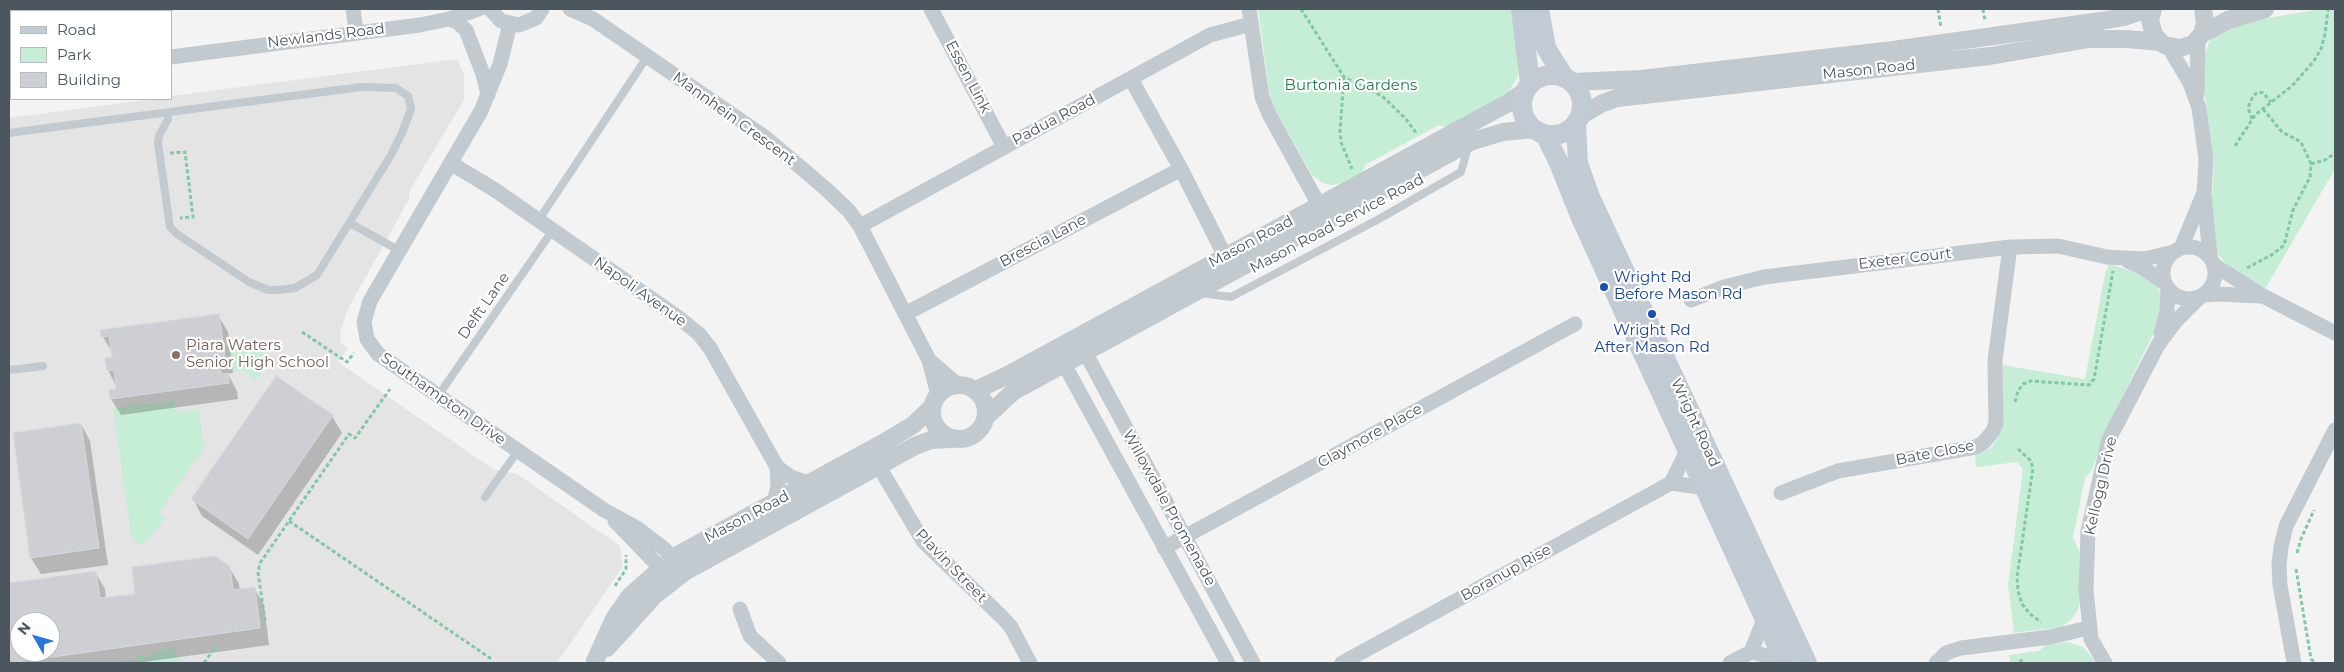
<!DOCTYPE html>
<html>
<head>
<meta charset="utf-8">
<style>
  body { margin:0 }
  #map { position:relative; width:2344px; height:672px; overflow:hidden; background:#f4f3f3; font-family:Montserrat,sans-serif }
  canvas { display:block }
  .frame { position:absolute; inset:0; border:10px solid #4b565f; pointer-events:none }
  .legend { position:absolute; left:10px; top:10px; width:162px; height:90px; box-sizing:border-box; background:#fff; border:1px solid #b7bbbf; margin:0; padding:6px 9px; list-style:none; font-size:15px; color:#4b565f }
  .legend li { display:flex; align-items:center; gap:10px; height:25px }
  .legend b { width:25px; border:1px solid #b7bbbf }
  .north { position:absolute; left:10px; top:612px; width:50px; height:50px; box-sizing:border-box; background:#fff; border:1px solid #b7bbbf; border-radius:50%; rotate:308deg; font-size:14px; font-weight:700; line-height:20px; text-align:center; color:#4b565f }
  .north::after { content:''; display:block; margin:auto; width:18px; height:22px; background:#2877d9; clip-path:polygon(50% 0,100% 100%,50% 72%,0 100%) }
</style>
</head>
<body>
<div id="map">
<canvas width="2344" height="672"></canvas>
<div class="frame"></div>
<ul class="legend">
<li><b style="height:6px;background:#c2cbd4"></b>Road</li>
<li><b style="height:14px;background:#c6edd5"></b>Park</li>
<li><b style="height:14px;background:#cdcfd4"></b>Building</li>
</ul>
<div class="north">N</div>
</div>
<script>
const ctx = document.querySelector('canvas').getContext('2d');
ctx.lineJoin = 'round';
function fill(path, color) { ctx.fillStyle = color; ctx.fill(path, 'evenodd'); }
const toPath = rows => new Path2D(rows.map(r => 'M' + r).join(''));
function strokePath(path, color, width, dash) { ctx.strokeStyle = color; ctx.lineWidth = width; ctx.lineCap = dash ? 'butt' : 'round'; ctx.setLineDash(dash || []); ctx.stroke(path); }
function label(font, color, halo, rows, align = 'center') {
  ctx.font = font + ' Montserrat,sans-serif'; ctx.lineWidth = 4.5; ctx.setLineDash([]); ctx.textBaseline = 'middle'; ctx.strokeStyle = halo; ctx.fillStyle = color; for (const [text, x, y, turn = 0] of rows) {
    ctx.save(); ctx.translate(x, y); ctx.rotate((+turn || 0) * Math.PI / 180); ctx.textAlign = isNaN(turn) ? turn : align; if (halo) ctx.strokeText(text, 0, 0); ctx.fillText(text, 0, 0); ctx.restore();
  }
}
const education = toPath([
  [457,59,464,74,464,100,409,192,409,199,348,309,340,332,341,343,348,348,338,362,493,469,517,474,620,546,623,566,557,663,9,663,9,118,153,99,171,99,171,96],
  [20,622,50,622,50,652,20,652]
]);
const green = toPath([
  [1258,9,1515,9,1518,76,1507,95,1448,127,1439,125,1365,165,1362,173,1345,183,1331,185,1321,182,1312,175,1272,104,1269,91],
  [2322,9,2335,9,2335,169,2265,289,2228,266,2215,251,2211,217,2214,162,2204,88,2205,53,2212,36,2219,30,2255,20],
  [2109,264,2144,275,2156,284,2163,299,2154,332,2107,428,2092,470,2085,478,2073,538,2079,550,2080,599,2078,610,2070,621,2060,627,2014,633,2008,585,2023,469,2017,462,1976,467,1975,456,1991,448,2000,434,2003,424,2003,365,2085,379,2105,274],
  [258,348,272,359,256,380,243,371,232,371,229,352],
  [175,400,176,412,199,409,204,448,159,513,165,518,147,541,140,544,136,542,131,535,113,408],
  [2067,642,2083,647,2097,663,2011,663,2010,661,2009,655,2039,651,2045,645],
  [178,647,174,654,186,663,127,663,126,660,146,657,157,651]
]);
const shadow = toPath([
  [218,315,228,332,233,373,228,374,237,391,238,399,121,415,111,399,118,390,108,370,113,358,113,354,103,337],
  [332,416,342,433,258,555,202,516,193,499],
  [81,424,90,441,108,565,41,574,31,558],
  [229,567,239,584,240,590,254,588,264,605,269,645,136,663,9,663,9,584,95,572,105,589,106,599,137,595],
  [20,622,50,622,50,652,20,652]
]);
const building = toPath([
  [219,314,225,356,219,357,221,374,228,373,229,383,110,399,109,390,116,389,114,370,107,371,105,358,112,357,109,336,101,337,100,330,219,314],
  [276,376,333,415,248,539,191,499,276,376],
  [81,423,99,548,30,558,13,433,81,423],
  [215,556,230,566,233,590,255,587,260,628,9,663,9,583,96,571,100,598,135,594,132,567,215,556],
  [20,622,50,622,50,652,20,652,20,622]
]);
const path = toPath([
  [1301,9,1344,77,1382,96,1405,118,1417,134],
  [1938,9,1941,28],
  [1983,9,1985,21],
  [1344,77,1340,131,1341,142,1352,169],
  [2263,109,2282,132,2301,142,2311,164],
  [2252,119,2248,108,2253,96,2258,92,2263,93,2271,102],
  [2235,146,2255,115,2292,86,2314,61,2321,49,2325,34,2328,10],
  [170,153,185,152,193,217,180,218],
  [2247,268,2273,254,2284,245,2293,210,2310,177,2311,164,2325,160,2335,153],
  [302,332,347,362,354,353],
  [2015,402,2018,391,2023,384,2031,381,2089,385,2094,379,2113,271],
  [2018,449,2030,460,2033,468,2017,577,2018,591,2022,604,2030,614,2041,622],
  [289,521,493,660],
  [2297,553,2301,539,2314,510],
  [2296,569,2311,659,2315,663],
  [615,586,626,569,626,555],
  [265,621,258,572,260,563,349,434,355,438,390,389],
  [141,655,142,663],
  [204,663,217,645],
  [2021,663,2021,657]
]);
const service = toPath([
  [9,133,361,87,396,88,408,96,411,109,402,133,391,155,317,275,295,288,277,290,268,290,249,282,177,234,170,227,158,143,159,136,168,119,168,113],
  [538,221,647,57],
  [350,223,400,251],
  [1201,293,1231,297,1379,219,1461,172,1469,144],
  [9,370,43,366],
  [438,396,552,231],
  [485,497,518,451]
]);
const minor = toPath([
  [165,9,165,11],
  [353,9,356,32],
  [490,9,501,21,519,25,536,18,542,9],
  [570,9,593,19,766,138,826,189,849,211,860,226,929,360,938,395],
  [931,9,1004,147],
  [1249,9,1262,97,1269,114,1319,205],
  [449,19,457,22,466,30,483,74,488,95],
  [510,24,500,64,481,111,370,301,364,322,367,339,378,354,604,510,637,528,663,548,682,566],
  [2168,46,2190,83,2199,108,2206,159,2204,194,2210,256],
  [171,57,420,25,449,19,479,9],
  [9,79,11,78],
  [1131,79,1181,169,1225,256],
  [2197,94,2198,40],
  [452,164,495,190,679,318,699,334,710,348,777,467,778,485,774,503],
  [860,226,1210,35,1251,24],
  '2163 273a26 26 0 1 1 52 0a26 26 0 1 1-52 0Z',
  [2181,248,2203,195],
  [2128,261,2143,268,2165,283],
  [2214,265,2263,296,2335,333],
  [2203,295,2218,294,2259,296],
  [1691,300,1724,287,1764,277,2010,247,2058,246,2107,257,2144,259,2174,252],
  [905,314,1181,169],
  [2161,334,2167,311,2168,288],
  [1085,352,1253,663],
  [929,360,958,385],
  [1064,364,1228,663],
  [878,465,923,541,1002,617,1011,627,1030,663],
  [777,467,791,477,809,483],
  [1671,483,1706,488],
  [1781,493,1838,471,1976,447,1983,443,1993,431,1996,423,1995,360,2010,247],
  [615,521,668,576],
  [1164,548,1575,324],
  [740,609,750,636,779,663],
  [1751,652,1784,660],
  [1342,663,1671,483,1688,449],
  [1730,663,1751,652,1764,619],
  [1936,663,1946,653,1961,648,2050,637,2088,628],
  [2105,663,2091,639,2086,590,2088,531,2109,439,2158,345,2175,322,2199,298],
  [2294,663,2280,585,2279,565,2281,547,2286,526,2335,430]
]);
const tertiary = toPath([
  [2153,9,2150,20,2154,35,2164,45,2180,48,2193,44,2202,34,2205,23,2203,9],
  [2202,34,2228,20,2265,9],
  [1572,82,1641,79,1893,50,2101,21,2124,17,2147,9],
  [1580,116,1603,103,1617,98,1990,56,2089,39,2127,39,2161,42],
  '932 412a27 27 0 1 1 54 0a27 27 0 1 1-54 0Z',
  [976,390,1006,376,1508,103,1525,91],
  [986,417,1014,391,1470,142,1503,132,1534,129],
  [607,648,654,596,686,571,915,446,931,440,951,439],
  [595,661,614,619,630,596,674,557,883,443,913,425,932,407]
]);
const secondary = toPath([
  [1521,9,1530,84],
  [1539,9,1546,48,1564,77],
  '1522 105a30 30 0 1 1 60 0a30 30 0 1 1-60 0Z',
  [1576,124,1578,163,1590,197,1807,663],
  [1545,134,1559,163,1581,218,1785,663]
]);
const markers = [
  [1604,287,5,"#1a4fb4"],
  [1652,314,5,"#1a4fb4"],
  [176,355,5,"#8d6e63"]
];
const streetNames = [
  ["Newlands Road",326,36,-7],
  ["Mason Road",1869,70,-6],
  ["Essen Link",968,77,62],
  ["Mannhein Crescent",734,119,36],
  ["Padua Road",1054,120,-28],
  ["Mason Road Service Road",1337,224,-28],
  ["Brescia Lane",1043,241,-28],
  ["Mason Road",1251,242,-28],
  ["Exeter Court",1905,259,-7],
  ["Napoli Avenue",640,292,35],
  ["Delft Lane",484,306,-55],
  ["Southampton Drive",443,399,35],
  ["Wright Road",1695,423,65],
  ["Claymore Place",1370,436,-29],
  ["Bate Close",1935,453,-11],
  ["Kellogg Drive",2101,486,-77],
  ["Willowdale Promenade",1169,508,61],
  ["Mason Road",747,517,-28],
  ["Plavin Street",951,566,46],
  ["Boranup Rise",1506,573,-29]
];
const parkNames = [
  ["Burtonia Gardens",1351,86]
];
const transitNames = [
  ["Wright Rd",1614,278],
  ["Before Mason Rd",1614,295],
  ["Wright Rd",1652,331,"center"],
  ["After Mason Rd",1652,348,"center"]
];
const educationNames = [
  ["Piara Waters",186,346],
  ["Senior High School",186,363]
];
fill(education, '#e5e4e4');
fill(green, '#c6edd5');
fill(shadow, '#0003');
fill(building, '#cdcfd4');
strokePath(building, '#d7d9dd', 1);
strokePath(path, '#80c9a4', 3, [4, 2.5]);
strokePath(service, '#c2cad0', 8);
strokePath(minor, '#c2cad0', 15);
strokePath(tertiary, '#c2cad0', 18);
strokePath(secondary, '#c2cbd4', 20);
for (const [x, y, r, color] of markers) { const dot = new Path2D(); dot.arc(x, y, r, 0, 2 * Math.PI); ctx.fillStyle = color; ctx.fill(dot); strokePath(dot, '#fff', 2); }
label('15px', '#4b565f', '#fff', streetNames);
label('15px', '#1f7d4d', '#fff', parkNames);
label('15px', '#164399', '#fff', transitNames, 'left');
label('15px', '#785e54', '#fff', educationNames, 'left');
</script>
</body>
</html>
